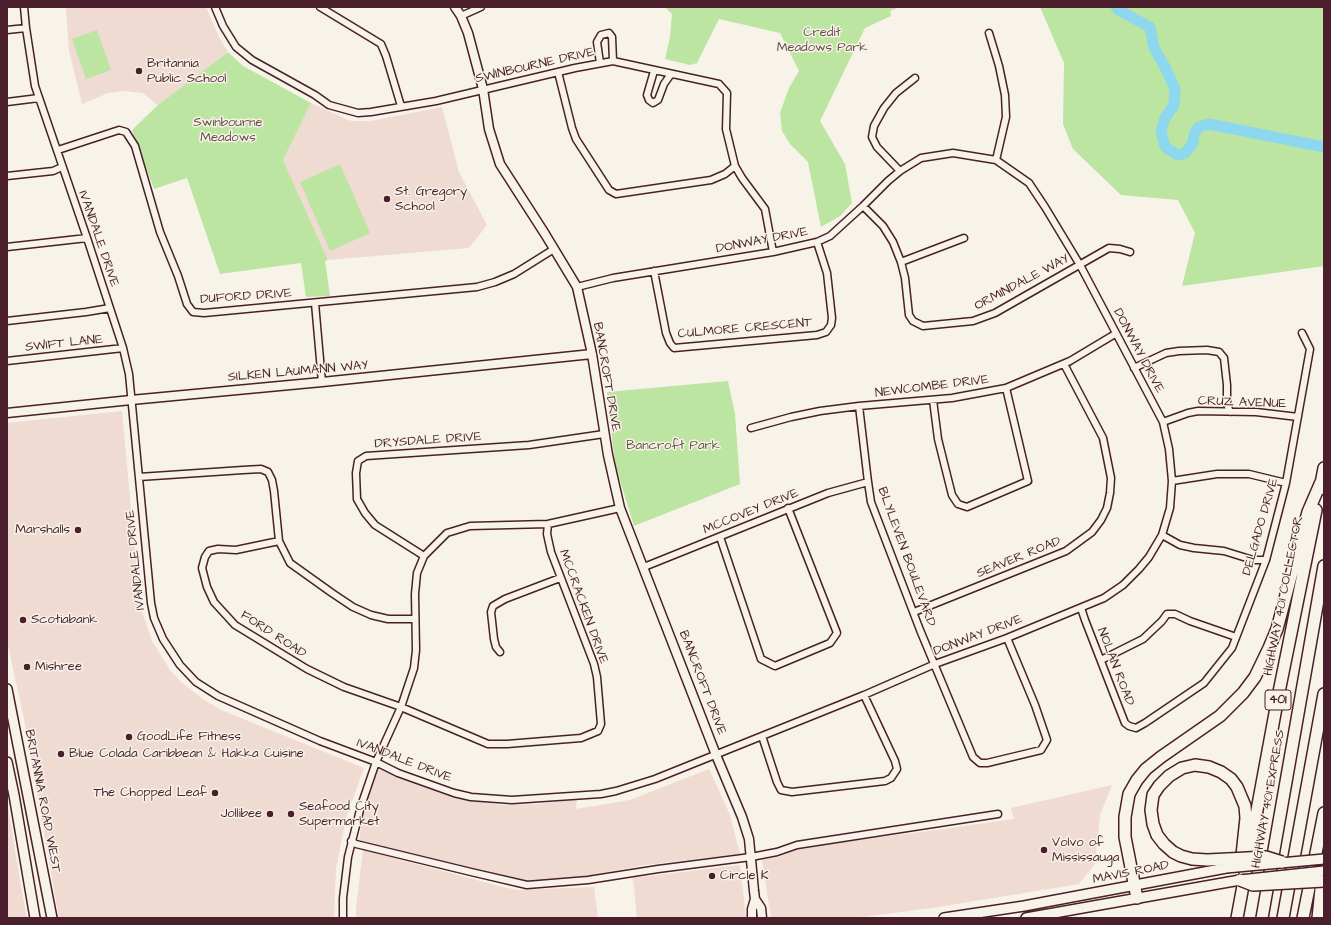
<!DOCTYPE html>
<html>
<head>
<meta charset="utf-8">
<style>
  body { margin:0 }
  #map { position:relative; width:1331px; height:925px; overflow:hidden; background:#f7f3e8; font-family:"Architects Daughter",sans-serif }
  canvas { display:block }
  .frame { position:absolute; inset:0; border:8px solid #4a1f2b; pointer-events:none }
</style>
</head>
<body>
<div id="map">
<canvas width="1331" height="925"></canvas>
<div class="frame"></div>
</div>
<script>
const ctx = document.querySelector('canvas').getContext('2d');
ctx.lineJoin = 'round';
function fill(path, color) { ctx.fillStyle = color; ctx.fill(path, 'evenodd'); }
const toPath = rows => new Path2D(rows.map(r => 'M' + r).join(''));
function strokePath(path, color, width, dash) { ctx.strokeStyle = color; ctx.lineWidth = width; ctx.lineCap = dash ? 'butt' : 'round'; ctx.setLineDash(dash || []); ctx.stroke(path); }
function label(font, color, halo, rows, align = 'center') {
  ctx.font = font + ' "Architects Daughter",sans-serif'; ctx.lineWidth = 3; ctx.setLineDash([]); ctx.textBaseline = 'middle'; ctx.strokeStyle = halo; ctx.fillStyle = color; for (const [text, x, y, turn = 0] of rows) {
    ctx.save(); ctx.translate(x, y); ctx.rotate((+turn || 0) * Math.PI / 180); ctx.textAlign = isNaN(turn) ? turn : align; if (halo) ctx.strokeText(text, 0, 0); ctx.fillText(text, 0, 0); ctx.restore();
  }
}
const built = toPath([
  [66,7,206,7,219,37,228,52,158,105,143,93,124,91,108,93,82,104,69,51],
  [311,103,351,121,371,121,442,107,459,172,487,225,469,248,328,260,283,160],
  [122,411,140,606,152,641,170,670,181,682,203,699,221,710,364,768,346,818,336,869,334,918,59,918,24,719,7,641,7,423],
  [379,767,443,794,500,805,538,804,577,799,576,809,630,800,709,769,730,815,740,854,645,865,583,877,528,883,359,840,364,806],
  [1112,785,1100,815,1095,864,1079,884,932,908,855,918,771,918,762,860,780,857,801,847,922,832,1014,819,1011,808],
  [7,799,20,881,27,918,7,918],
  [363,850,503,887,517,890,594,887,598,918,356,918,356,908],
  [740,865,746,918,637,918,633,878]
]);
const green = toPath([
  [665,7,899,7,890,11,891,16,865,28,820,121,845,164,852,203,840,216,821,227,808,162,790,144,782,131,780,113,789,88,799,71,780,33,719,19,697,63,690,65,665,59,670,37,672,14],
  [1040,7,1324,7,1324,266,1182,286,1195,233,1178,200,1121,195,1073,149,1063,124,1064,63],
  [97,30,111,70,86,79,72,39],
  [228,52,243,66,311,103,283,160,328,260,325,261,330,296,306,297,301,263,220,274,187,178,154,189,132,130,158,105],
  [340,164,370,233,330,251,300,182],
  [728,381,735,414,740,484,634,526,615,464,607,392]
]);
const river = toPath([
  [1116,7,1120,11,1150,27,1154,48,1165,67,1175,89,1174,105,1165,118,1161,131,1165,147,1178,155,1185,153,1193,143,1194,134,1199,127,1209,124,1324,147]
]);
const minor = toPath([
  [24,7,26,28,35,86,87,238,123,348,129,374,151,603,154,618,163,639,180,665,196,682,218,696,320,741,376,762,398,773,454,793,471,797,512,800,601,794,616,791,655,779,864,695,935,664,1007,638,1104,598,1123,585,1139,569,1149,557,1162,535,1170,508,1172,481,1169,449,1163,422,1080,265,1045,207,1029,183,996,160,953,153,921,158,900,171,888,181,863,206,830,236,817,242,773,252,613,278,577,287],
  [215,7,223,26,236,47,252,60,315,95,329,105,358,113,371,112,436,101,575,68,613,61,719,84,727,93,726,129,735,166,742,178,765,209,773,252],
  [320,7,381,44,386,56,401,106],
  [461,16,481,7],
  [7,30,26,28],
  [989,33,999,66,1005,95,1006,117,996,160],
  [600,63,597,42,601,35,609,33,612,37,613,61],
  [654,71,647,95,649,100,653,103,658,100,664,84,671,74],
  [558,72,572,128,576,139,609,190,616,194,711,180,725,174,735,166],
  [7,102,39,98],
  [58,150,119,130,126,132,135,146,160,232,178,276,187,304,193,312,204,313,477,287,495,282,514,274,554,249],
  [900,171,877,147,872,137,874,126,884,108,896,93,915,78],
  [7,176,53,171,62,167],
  [863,206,883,226,893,242,901,262,905,278,909,315,913,321,923,326,973,321,995,313,1109,248,1120,249,1130,252],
  [7,247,87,238],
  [901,262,964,238],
  [654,271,666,333,670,343,674,348,817,335,826,332,831,325,832,318,827,273,817,242],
  [315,303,322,382],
  [7,321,86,312,110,308],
  [7,361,123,348],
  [1134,368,1166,353,1179,351,1207,350,1219,352,1224,358,1227,385,1227,404,1230,412],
  [933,400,938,439,952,495,958,504,967,507,1028,481,1006,388],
  [859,406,868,482,871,502,920,630,973,757,980,763,987,763,1041,750,1047,740,1035,705,1007,638],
  [1163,422,1188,413,1198,411,1256,412,1298,417],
  [751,428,791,417,820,411,859,406,952,398,1006,388,1070,361,1115,334],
  [139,477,243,470,261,469,268,472,272,480,274,491,279,541,290,563,332,593,353,607,371,615,388,619,415,619],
  [1172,481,1217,474,1249,474,1286,483],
  [1162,535,1180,545,1194,548,1224,551,1253,560,1266,560],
  [720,537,761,659,775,666,830,643,837,633,788,508],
  [279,541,236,550,218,549,209,551,205,557,202,568,207,587,214,602,235,625,307,669,344,687,401,707,488,744,507,744,581,738,598,731,601,724,597,677,594,664,551,552,547,534,548,524],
  [424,556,375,525,365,513,357,499,356,473,358,461,366,456,529,445,604,434],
  [644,567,828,493,868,482],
  [1081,608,1085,620,1116,700,1125,723,1129,726,1136,728,1145,723,1204,683,1232,648,1266,560,1286,483,1310,349,1302,333],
  [914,612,1066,551,1092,532,1101,520,1107,508,1110,493,1111,478,1103,438,1064,364],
  [500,652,496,647,494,639,491,612,493,606,505,599,560,578],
  [1101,660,1143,639,1162,621,1167,614,1175,614,1190,621,1236,637],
  [762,736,777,782,781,790,792,792,885,781,891,778,897,769,895,761,864,695],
  [351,841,356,844,471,872,527,885,588,880,658,869,751,857,777,852,797,845,998,814],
  [343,918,343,898,348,857,361,806,376,762,401,707,414,668,416,650,415,594,417,573,424,556,447,533,470,526,548,524,620,508]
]);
const tertiary = toPath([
  [455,7,461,16,468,33,483,89,489,129,500,164,545,234,577,287,592,354,608,455,620,508,716,755,742,817,749,839,754,891,755,899,761,908,762,918],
  [7,413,131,400,322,382,592,354],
  [752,918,752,909,755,899]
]);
const secondary = toPath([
  [7,689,52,918],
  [7,762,14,795,35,918],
  [944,918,1024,906,1226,868],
  [1026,918,1240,880]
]);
const motorway = toPath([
  [1320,489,1324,468],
  [1228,859,1207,860,1192,859,1181,856,1173,852,1164,844,1157,835,1153,824,1151,810,1153,795,1159,786,1169,776,1182,768,1195,765,1209,767,1221,772,1231,779,1237,787,1245,806,1246,818,1242,855],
  [1137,898,1125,837,1125,817,1129,794,1137,780,1146,769,1161,757,1220,716,1243,693,1255,677,1269,648,1277,629,1308,512,1321,482],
  [1237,918,1278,697,1316,510],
  [1262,918,1324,566],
  [1283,918,1324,694],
  [1303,918,1324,813],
  [1318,918,1324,860]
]);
const secondaryBridge = toPath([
  [1226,868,1324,859],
  [1240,880,1324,871]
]);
const motorwayBridge = toPath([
  [1228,859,1266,857,1282,862],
  [1240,880,1253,885,1324,881]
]);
const markers = [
  [139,71,4,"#4a1f2b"],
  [387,199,4,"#4a1f2b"],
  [78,530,4,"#4a1f2b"],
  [23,620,4,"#4a1f2b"],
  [27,667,4,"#4a1f2b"],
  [129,737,4,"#4a1f2b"],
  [61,754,4,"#4a1f2b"],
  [215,793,4,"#4a1f2b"],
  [270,814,4,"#4a1f2b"],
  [291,814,4,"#4a1f2b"],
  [1044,850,4,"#4a1f2b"],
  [712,876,4,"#4a1f2b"]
];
const shields = [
  [1278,700,26]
];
const shieldNames = [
  ["401",1278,700]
];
const parkNames = [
  ["Credit",822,33],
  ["Meadows Park",822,48],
  ["Swinbourne",228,123],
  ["Meadows",228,138],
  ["Bancroft Park",673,446]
];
const poiNames = [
  ["Britannia",147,64],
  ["Public School",147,79],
  ["St. Gregory",395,192],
  ["School",395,207],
  ["Marshalls",70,530,"right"],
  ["Scotiabank",31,620],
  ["Mishree",35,667],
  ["GoodLife Fitness",137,737],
  ["Blue Colada Caribbean & Hakka Cuisine",69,754],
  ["The Chopped Leaf",207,793,"right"],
  ["Seafood City",299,807],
  ["Supermarket",299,822],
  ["Jollibee",262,814,"right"],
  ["Volvo of",1052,843],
  ["Mississauga",1052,858],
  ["Circle K",720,876]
];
const streetNames = [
  ["SWINBOURNE DRIVE",535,66,-13],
  ["IVANDALE DRIVE",98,239,71],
  ["DONWAY DRIVE",762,241,-11],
  ["ORMINDALE WAY",1022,283,-28],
  ["DUFORD DRIVE",246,297,-4],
  ["CULMORE CRESCENT",745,329,-5],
  ["SWIFT LANE",64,344,-6],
  ["DONWAY DRIVE",1138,351,62],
  ["SILKEN LAUMANN WAY",298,372,-5],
  ["BANCROFT DRIVE",606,377,80],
  ["NEWCOMBE DRIVE",932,387,-7],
  ["CRUZ AVENUE",1242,403,2],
  ["DRYSDALE DRIVE",428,441,-4],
  ["MCCOVEY DRIVE",751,512,-22],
  ["DELGADO DRIVE",1261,527,-74],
  ["BLYLEVEN BOULEVARD",906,557,70],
  ["SEAVER ROAD",1019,558,-22],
  ["IVANDALE DRIVE",136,560,-96],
  ["HIGHWAY 401 COLLECTOR",1284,596,-79],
  ["MCCRACKEN DRIVE",583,607,70],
  ["FORD ROAD",273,635,33],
  ["DONWAY DRIVE",978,636,-21],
  ["NOLAN ROAD",1115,667,69],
  ["BANCROFT DRIVE",702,683,69],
  ["IVANDALE DRIVE",404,761,21],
  ["HIGHWAY 401 EXPRESS",1269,799,-80],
  ["BRITANNIA ROAD WEST",42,801,79],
  ["MAVIS ROAD",1131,873,-11]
];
fill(built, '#efdbd1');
fill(green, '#bbe5a1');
strokePath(river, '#8dd8ee', 11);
strokePath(minor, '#4a1f2b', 9);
strokePath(tertiary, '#4a1f2b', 11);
strokePath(secondary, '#4a1f2b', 12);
strokePath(motorway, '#4a1f2b', 14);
strokePath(minor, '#f7f3e8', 6);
strokePath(tertiary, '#f7f3e8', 8);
strokePath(secondary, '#f7f3e8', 9);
strokePath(motorway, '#f7f3e8', 11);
strokePath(secondaryBridge, '#4a1f2b', 12, []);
strokePath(motorwayBridge, '#4a1f2b', 14, []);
strokePath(secondaryBridge, '#f7f3e8', 9);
strokePath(motorwayBridge, '#f7f3e8', 11);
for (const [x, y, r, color] of markers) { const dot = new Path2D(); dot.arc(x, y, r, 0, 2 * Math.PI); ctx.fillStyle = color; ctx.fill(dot); strokePath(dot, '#f7f3e8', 1.5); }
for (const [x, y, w] of shields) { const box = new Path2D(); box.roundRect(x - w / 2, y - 10, w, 20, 3); ctx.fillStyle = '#f7f3e8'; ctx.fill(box); strokePath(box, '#4a1f2b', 1); }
label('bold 12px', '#4a1f2b', null, shieldNames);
label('13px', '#665048', '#f7f3e8', parkNames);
label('13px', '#4a1f2b', '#f7f3e8', poiNames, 'left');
label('13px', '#4a1f2b', '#f7f3e8', streetNames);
</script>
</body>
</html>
